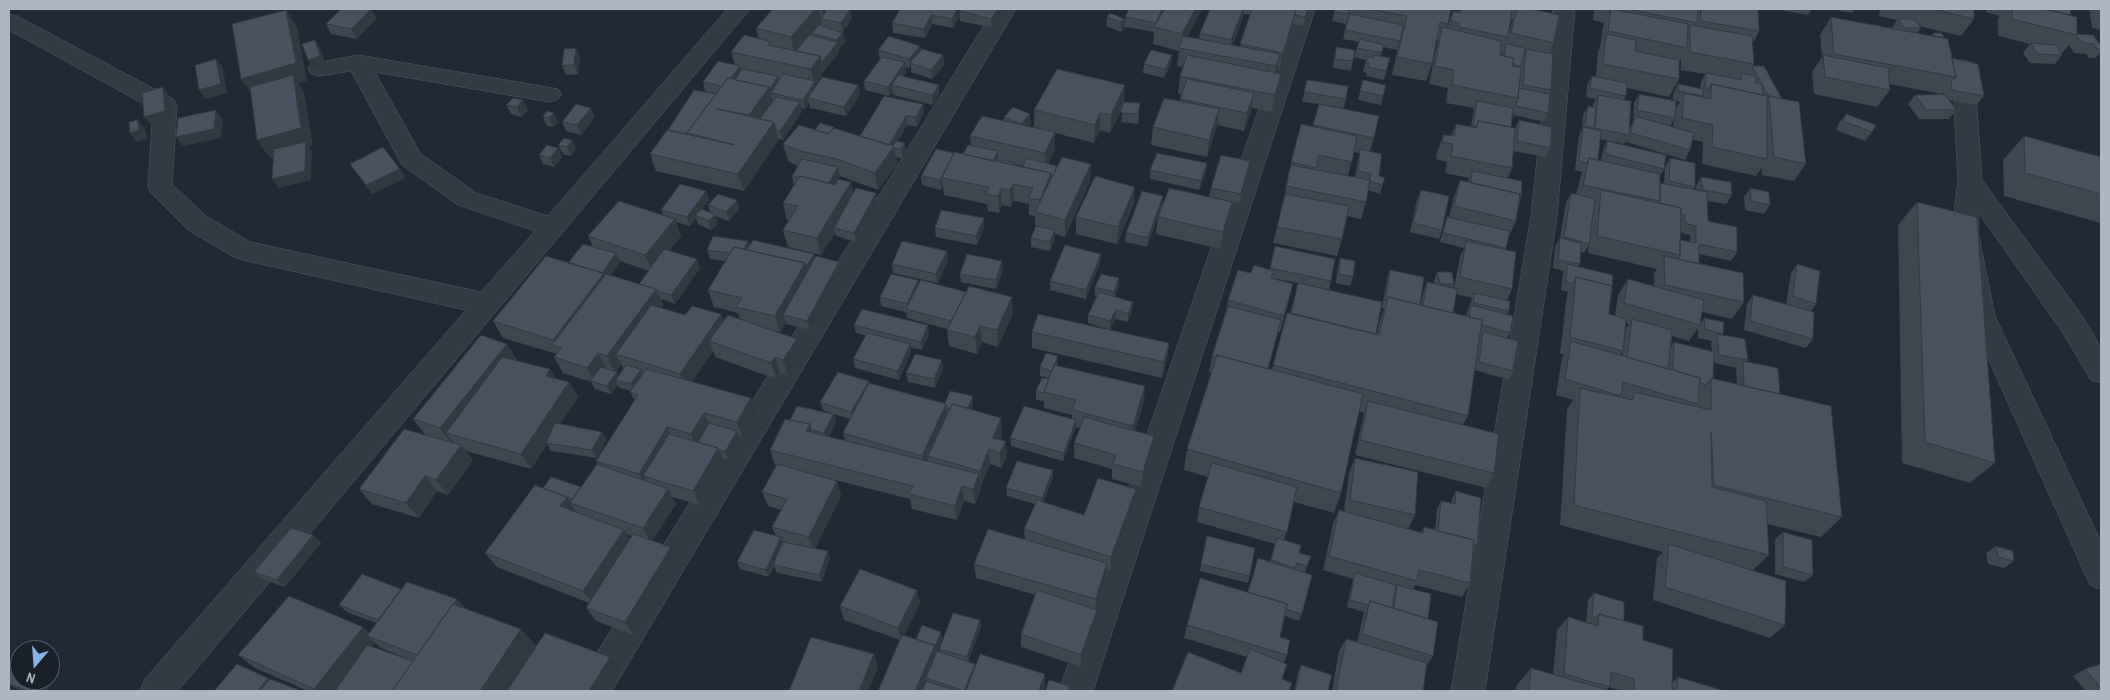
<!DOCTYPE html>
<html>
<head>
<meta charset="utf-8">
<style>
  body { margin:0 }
  #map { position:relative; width:2110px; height:700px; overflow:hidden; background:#212a34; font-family:"Archivo Narrow",sans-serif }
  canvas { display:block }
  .frame { position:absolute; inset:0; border:10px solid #aeb6c2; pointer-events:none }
  .north { position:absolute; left:10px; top:640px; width:50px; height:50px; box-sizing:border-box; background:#1a2029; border:1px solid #555c66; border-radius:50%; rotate:198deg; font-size:14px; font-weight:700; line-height:20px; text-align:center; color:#aeb6c2 }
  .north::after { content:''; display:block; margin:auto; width:18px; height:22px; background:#88b1ed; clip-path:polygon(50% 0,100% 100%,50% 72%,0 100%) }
</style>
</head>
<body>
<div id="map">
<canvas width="2110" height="700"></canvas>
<div class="frame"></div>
<div class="north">N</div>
</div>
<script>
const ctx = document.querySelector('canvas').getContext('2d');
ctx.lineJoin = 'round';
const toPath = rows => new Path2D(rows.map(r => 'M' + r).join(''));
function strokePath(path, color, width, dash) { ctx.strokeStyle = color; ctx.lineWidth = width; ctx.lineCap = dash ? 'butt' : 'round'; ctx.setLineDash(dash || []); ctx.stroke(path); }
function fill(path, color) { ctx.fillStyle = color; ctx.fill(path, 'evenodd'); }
const minor = toPath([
  [727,9,750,9,178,691,140,691,145,679,466,310,243,260,234,257,188,230,151,193,148,187,153,109,9,30,9,14,17,16,173,99,177,105,172,184,206,216,250,242,481,292,535,231,458,205,402,165,351,71,319,76,311,74,308,69,311,64,358,55,558,89,562,94,558,99,550,102,375,72,420,153,476,193,548,216,727,9],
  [994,9,1016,9,612,691,576,691,581,679,994,9],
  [1293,9,1315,9,1093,691,1059,691,1293,9],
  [1553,9,1575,9,1557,216,1485,691,1451,691,1531,216,1553,9],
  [1963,60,1971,62,1974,67,1982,180,2083,317,2101,348,2101,383,2091,380,2063,333,1979,213,1978,232,1995,316,2101,542,2101,589,2090,585,1969,316,1952,232,1958,181,1952,67,1955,62,1963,60]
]);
const wall = toPath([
  [773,9,847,9,852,19,843,32,839,31,843,33,845,42,839,49,839,52,824,71,823,71,823,73,816,84,816,85,858,85,860,94,846,116,810,108,809,103,805,109,801,108,802,111,783,140,778,139,778,140,744,191,656,171,650,154,668,130,716,94,705,91,703,82,735,65,731,52,758,38,756,28],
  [957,9,958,18,953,28,932,24,925,38,893,33,892,23],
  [1101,9,1111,9,1110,11],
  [1129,9,1202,9,1187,37,1199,39,1200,33,1210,9,1308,9,1303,26,1293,24,1279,70,1277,70,1276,73,1278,91,1272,112,1252,108,1244,131,1217,125,1207,157,1151,145,1153,127,1180,101,1182,94,1178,94,1180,76,1183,67,1177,66,1179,51,1153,44,1154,32,1125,27,1124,28,1121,32,1106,26,1107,17,1125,19],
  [1243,14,1250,15,1240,47,1233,45,1242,20],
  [1335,9,1350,9,1346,24,1332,21],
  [1350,9,1451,9,1447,29,1453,11,1458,13,1459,9,1537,9,1537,10,1554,43,1549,54,1551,90,1549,94,1548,113,1544,122,1513,115,1511,127,1515,129,1519,120,1550,148,1546,157,1513,151,1512,168,1508,178,1521,198,1519,204,1516,221,1508,238,1505,250,1512,289,1507,300,1509,311,1507,314,1510,333,1507,338,1513,371,1509,380,1475,370,1468,416,1463,425,1494,473,1486,488,1355,455,1364,413,1359,411,1341,493,1334,513,1294,502,1284,540,1299,553,1307,566,1305,573,1302,614,1299,621,1285,616,1280,637,1287,655,1284,663,1241,673,1247,657,1184,638,1187,625,1248,592,1270,562,1275,544,1197,522,1199,507,1208,477,1184,470,1187,449,1212,372,1209,372,1212,356,1225,316,1228,300,1251,273,1270,270,1275,246,1331,281,1329,290,1306,285,1377,334,1380,320,1384,309,1382,308,1387,279,1390,270,1420,305,1421,305,1424,290,1427,282,1434,283,1434,281,1437,272,1454,284,1453,288,1454,288,1460,257,1464,248,1440,242,1444,226,1447,217,1449,217,1454,197,1460,180,1468,182,1469,178,1445,173,1447,162,1436,159,1437,152,1443,135,1451,136,1456,124,1471,127,1474,108,1446,103,1448,88,1429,84,1438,40,1436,40,1432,64,1426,81,1392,75,1401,33,1397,50,1383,47,1381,56,1390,58,1384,80,1366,76,1367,73,1363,72,1366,60,1354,57,1359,42,1343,39],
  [1511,19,1513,19,1509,33],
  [1507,40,1502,55,1500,55,1500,54,1502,54],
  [1272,278,1298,283,1290,313,1287,313,1272,370,1268,369,1278,332,1280,332,1289,300],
  [1456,294,1472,298,1466,316,1453,313],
  [1594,9,1758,9,1759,31,1753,43,1754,64,1753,66,1806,164,1794,181,1762,175,1762,167,1756,176,1702,164,1703,142,1693,140,1690,150,1685,160,1626,142,1627,139,1624,144,1600,139,1598,160,1601,161,1603,150,1607,141,1664,169,1660,176,1660,183,1664,184,1665,167,1670,158,1695,187,1693,190,1696,190,1696,186,1701,177,1732,195,1726,204,1707,201,1708,221,1737,252,1731,261,1699,254,1699,264,1744,302,1732,319,1702,312,1701,323,1704,318,1723,334,1722,335,1748,360,1746,361,1780,394,1842,517,1821,537,1767,524,1769,555,1753,570,1785,625,1770,638,1653,600,1657,558,1663,552,1560,525,1567,409,1573,400,1556,395,1562,358,1564,354,1560,354,1567,294,1568,292,1561,290,1563,273,1564,271,1553,268,1555,247,1560,238,1566,202,1571,193,1576,194,1581,176,1582,172,1575,170,1579,136,1582,129,1583,115,1588,106,1593,107,1593,104,1596,99,1586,97,1587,85,1592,76,1596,76,1598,51,1600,48,1603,26,1604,23,1593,20],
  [1681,59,1681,70,1705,74,1701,82,1700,89,1678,84,1673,94,1673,101,1639,94,1634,103,1633,119,1634,119,1631,126,1629,130,1624,100,1626,96,1627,88,1669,97,1679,79,1679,62],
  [1676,101,1680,102,1675,109],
  [1674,120,1673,127,1670,126],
  [1681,233,1690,235,1690,242,1680,240],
  [1589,244,1588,253,1657,269,1654,273,1654,286,1628,279,1618,295,1615,316,1609,314,1611,296,1612,293,1578,267,1580,264,1581,252,1584,253],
  [1625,323,1629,324,1626,328,1622,356,1620,355,1623,351],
  [1698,328,1698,338,1712,341,1711,343,1712,351,1674,342,1671,347,1672,336,1689,341],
  [1714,363,1737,368,1736,369,1737,384,1713,379],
  [1774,9,1812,9,1808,15],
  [1839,9,1855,9,1852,13,1839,11],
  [1880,9,1974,9,1974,19,1961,36,1919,26,1921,28,1917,33,1931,36,1933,33,1944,36,1943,38,1952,58,1984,96,1976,105,1949,100,1956,110,1949,119,1919,119,1908,104,1915,95,1944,94,1944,92,1942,94,1889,84,1890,90,1877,107,1814,94,1812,72,1822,57,1820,35,1831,17,1892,28,1897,20,1879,16],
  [1987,9,2070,9,2071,15,2077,34,2101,46,2101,52,2095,58,2089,58,2086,54,2074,53,2069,45,2062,53,2061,52,2062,55,2055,64,2030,63,2023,53,2030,44,1998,36,1998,18,2000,16,1986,12],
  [2089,9,2101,9,2101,30,2092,28],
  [959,11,1003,11,992,28,960,21],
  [377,18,357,39,331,34,326,24],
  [920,46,921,51,943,55,944,65,932,79,911,72,911,67,910,68,906,67,906,72,903,77,939,94,933,105,893,95,893,91,889,96,865,90,864,81,880,59,878,50],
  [1336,47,1353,61,1351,71,1333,68,1334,56],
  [580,57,578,74,566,75,562,66],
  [1144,64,1171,64,1164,78,1143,73],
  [1307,80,1346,99,1344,108,1324,105,1374,138,1370,151,1379,176,1385,178,1380,194,1368,190,1366,202,1361,219,1347,216,1342,239,1337,256,1273,243,1283,204,1291,162,1313,127,1319,104,1302,102],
  [1354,152,1359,153,1355,178,1348,176],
  [1363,80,1383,96,1381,105,1358,100],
  [884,96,924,113,917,127,907,125,898,141,905,143,906,152,903,159,896,157,897,164,878,190,840,176,836,183,851,182,853,194,876,193,878,202,856,242,836,236,835,233,821,255,788,247,783,230,789,220,787,220,783,203,794,185,792,176,798,166,788,161,783,144,815,130,834,127,834,129,860,136],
  [523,100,528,110,521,117,511,114,506,105],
  [1124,102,1140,103,1138,124,1121,122,1123,106,1110,133,1100,130,1094,143,1055,133,1055,150,1048,164,1057,166,1091,164,1090,181,1065,237,1055,234,1055,239,1050,251,1031,247,1031,238,1035,228,1035,216,1029,215,1029,204,1014,201,1011,207,1002,205,999,213,988,211,987,204,944,195,943,186,941,190,922,185,921,176,954,153,963,154,971,145,970,136,1004,121,1004,117,1031,124,1028,126,1034,128,1034,110],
  [1015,164,1023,166,1023,167,1015,165],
  [547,111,558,122,553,127,547,126,543,117],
  [1846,114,1872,132,1865,141,1836,130,1839,123],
  [595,117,581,135,566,131,562,122],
  [2024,136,2101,157,2101,223,2004,196,2003,160],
  [572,140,576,149,571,156,563,154,558,145],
  [558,148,562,157,554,167,543,164,539,155],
  [1207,163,1206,173,1199,190,1150,179,1150,170],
  [350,164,400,169,405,178,372,194],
  [1249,171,1240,203,1210,197,1230,219,1220,249,1156,234,1158,217,1209,197,1211,188],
  [1750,188,1770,205,1764,214,1745,210,1744,197],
  [1421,190,1442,230,1439,239,1410,232,1417,199],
  [706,191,709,200,702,209,710,213,708,205,737,200,739,209,729,221,715,216,718,224,711,230,698,224,696,218,690,226,676,222,681,236,669,251,697,259,700,268,675,304,661,299,663,305,661,308,685,315,721,314,724,321,740,319,738,313,714,307,708,290,725,261,710,259,707,250,748,241,750,246,815,259,841,271,810,330,786,324,786,323,780,332,774,331,797,339,802,355,788,376,780,373,776,379,715,357,713,351,692,382,757,413,743,438,739,437,740,440,729,460,722,458,725,463,700,505,672,497,676,504,652,541,671,547,678,561,634,635,596,621,586,608,589,603,497,567,485,553,543,488,581,487,598,465,596,461,635,401,630,392,631,391,620,388,618,385,611,394,595,389,591,382,563,373,554,357,557,354,503,338,493,321,593,247,588,236,663,215,661,210],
  [620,261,649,271,639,284,611,275,620,262],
  [621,364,623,368,619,375,617,372,616,372],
  [626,534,632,536,630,539],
  [1917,202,1995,463,1970,483,1902,463,1898,225],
  [1134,204,1117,244,1076,234,1076,217],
  [1162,205,1147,247,1125,242,1126,233],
  [984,227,977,245,936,237,935,228],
  [947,251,948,260,938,283,893,273,892,264],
  [1101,254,1100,263,1086,299,1050,290,1050,281],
  [1340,258,1353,277,1350,286,1336,283,1338,267],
  [1002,261,1003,270,996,289,961,282,960,274],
  [1797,264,1816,304,1811,311,1813,339,1806,348,1744,330,1747,304,1753,295,1786,304,1791,273],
  [918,280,919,283,1013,313,998,347,982,342,977,354,949,346,947,330,947,329,907,318,906,312,881,306,880,297],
  [1095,287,1119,287,1115,297,1133,302,1132,311,1128,322,1115,319,1110,330,1088,323,1088,315,1097,296,1095,296],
  [854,325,929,334,922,350,910,347,911,352,899,380,855,368,853,359,866,336,856,333],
  [1032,332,1169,343,1167,359,1162,378,1032,348],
  [507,344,517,360,517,361,550,369,555,378,569,382,578,397,560,424,602,432,606,440,597,458,551,451,547,444,531,469,466,451,473,460,448,495,437,491,419,518,372,504,359,489,425,435,413,419],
  [942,360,943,369,935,388,908,382,906,373],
  [1058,366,1144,402,1135,431,1152,452,1141,487,1112,479,1112,469,1074,458,1074,443,1080,428,1076,427,1063,461,1011,446,1010,438,1072,419,1072,415,1044,408,1044,401,1036,400,1036,391,1049,378,1040,376,1040,367],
  [869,383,945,403,973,396,973,404,971,410,1002,434,1000,440,1007,456,1001,468,990,464,981,486,980,485,981,489,975,504,964,501,957,520,912,509,910,499,807,473,837,481,841,496,815,548,830,558,822,582,777,573,774,566,769,577,740,569,737,562,776,536,772,527,781,510,768,506,762,492,776,465,775,465,770,450,833,414,823,410,820,402],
  [834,414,850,419,843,433,845,441,829,437,836,422],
  [1355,458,1415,515,1408,529,1421,532,1424,527,1435,530,1437,509,1441,501,1451,503,1452,499,1456,491,1477,545,1473,552,1470,583,1462,597,1415,585,1413,589,1428,619,1433,656,1426,666,1423,691,1332,691,1339,651,1346,639,1357,642,1364,612,1347,607,1353,579,1323,570,1333,524,1339,510,1344,511,1349,473],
  [1053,470,1053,478,1043,502,1084,515,1134,504,1110,571,1107,570,1106,577,1096,609,1096,623,1081,667,1021,647,1021,634,1036,595,976,578,974,564,1025,540,1024,529,1035,504,1007,496,1006,488],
  [1783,532,1813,575,1804,582,1775,574,1775,539],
  [313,535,321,543,285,587,262,579,254,572],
  [1207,536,1250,576,1248,583,1200,571],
  [1996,546,2014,561,2004,568,1988,564,1986,553],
  [401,589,465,608,537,646,620,669,607,691,308,691,255,668,238,655,369,633,376,623,347,612,339,605],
  [375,643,381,648,413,661,372,647],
  [917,590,920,603,904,635,916,639,942,639,936,652,936,654,940,652,939,649,980,620,981,627,968,662,975,667,1045,686,1043,691,878,691,900,640,844,620,840,606],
  [1594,593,1624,621,1643,640,1673,682,1678,677,1725,691,1622,691,1609,687,1607,690,1611,691,1516,691,1517,685,1531,668,1553,675,1557,630,1568,617,1586,622,1588,600],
  [2101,664,2101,691,2086,691,2073,676,2085,669],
  [1301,665,1328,691,1294,691,1298,672],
  [9,667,12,669,60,673,45,691,23,691,9,685]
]);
const shadedWall = toPath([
  [371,9,377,18,357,39,351,29],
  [815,9,819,9,821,19,821,23,794,55,791,37],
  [823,9,832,9,823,20,822,11],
  [850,9,852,19,843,32,841,23],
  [957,9,958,18,953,28,952,19],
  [998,9,1003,9,1003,11,992,28,991,19],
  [1162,9,1165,9,1156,23],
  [1195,9,1202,9,1181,49,1180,48,1182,34],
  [1243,9,1244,9,1242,20,1228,57,1231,40],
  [286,10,297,27,307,81,298,83,304,92,313,145,309,147,312,151,311,180,279,188,272,179,305,148,270,158,257,140,253,96,241,79],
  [1296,10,1292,27,1279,70,1283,53],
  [931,15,932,24,925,38,924,29],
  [1125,19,1124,28,1121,32,1121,22],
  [843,33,845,42,839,49,839,52,824,71,822,62,837,44,836,40],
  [315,40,321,50,326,65,314,69,308,60],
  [920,46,921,55,910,63,911,67,910,68,909,59],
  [576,48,580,57,578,74,574,65],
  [1280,54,1277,71,1273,84,1276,66],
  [943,55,944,65,932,79,931,70],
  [1172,55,1171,64,1164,78,1165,69],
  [820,56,823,73,816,84,817,90,808,98,809,103,805,109,803,100,814,84,811,69],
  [216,59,223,68,227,93,206,99,199,90],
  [905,62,906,72,896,86,892,85,893,91,889,96,888,87],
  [740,66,743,75,725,87],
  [1281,74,1278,91,1272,112,1275,95],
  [778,76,781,85,771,93,773,104,754,133,749,115,769,87],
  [858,85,860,94,846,116,844,107],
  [939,85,939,94,933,105,932,95],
  [1125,85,1124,102,1110,133,1111,115],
  [163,87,170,97,173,120,152,126,144,117],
  [1254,93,1251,110,1244,131,1247,113],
  [523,100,528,110,521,117,517,107],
  [800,102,802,111,783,140,780,131],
  [923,104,924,113,917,127,916,117],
  [591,108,595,117,581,135,577,125],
  [1219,109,1217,127,1207,157,1209,140],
  [216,110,223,120,221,138,183,146,176,137],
  [554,113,558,122,553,127,549,118],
  [1100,113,1100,130,1094,143,1095,125],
  [1030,114,1031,124,1021,133,1021,124],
  [906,116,907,125,894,148,897,164,878,190,875,173],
  [138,120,145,129,147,139,137,142,130,133],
  [774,122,778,140,744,191,738,174],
  [1055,132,1055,150,1045,171,1045,153],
  [572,140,576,149,571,156,567,147],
  [905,143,906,152,903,159,901,149],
  [558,148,562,157,554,167,550,158],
  [998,151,998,160,991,176,990,167],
  [1250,161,1249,171,1240,203,1241,194],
  [1207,163,1206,173,1199,190,1201,181],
  [1091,164,1090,181,1065,237,1065,220],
  [838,167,840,176,830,194,828,185],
  [400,169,405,178,372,194,366,185],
  [1051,173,1051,190,1040,213,1040,200],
  [942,178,943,186,941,190,940,180],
  [851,182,854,200,834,228,835,233,821,255,817,238],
  [1013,184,1014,201,1011,207,1010,190],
  [1135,187,1134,204,1117,244,1118,227],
  [1001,188,1002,205,999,213,998,196],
  [706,191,709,200,697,216,695,215,696,218,690,226,687,217],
  [876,193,878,202,856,242,854,233],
  [1163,196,1162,205,1147,247,1148,238],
  [737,200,739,209,729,221,726,212],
  [1232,202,1230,219,1220,249,1223,232],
  [715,215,718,224,711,230,708,221],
  [984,218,984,227,977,245,976,236],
  [675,219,681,236,652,272,645,255],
  [1055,230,1055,239,1050,251,1050,242],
  [748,241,751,250,742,255],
  [947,251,948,260,938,283,936,274],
  [616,253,620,262,562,348,557,346,553,340],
  [814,254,816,263,808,276,806,267],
  [1101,254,1100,263,1086,299,1086,290],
  [697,259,700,268,675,304,671,295],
  [1002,261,1003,270,996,289,996,280],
  [839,262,841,271,810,330,807,321],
  [805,263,809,279,783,315,786,323,780,332,775,316],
  [1119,278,1119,287,1114,300,1114,292],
  [918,280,920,289,908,310,907,304],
  [1293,284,1289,300,1280,332,1284,316],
  [656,289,663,305,626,357,616,354,621,364,615,373,607,356],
  [1012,297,1013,313,998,347,997,330],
  [1133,302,1132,311,1128,322,1128,314],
  [1116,310,1115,319,1110,330,1110,321],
  [721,314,727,330,709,341,713,351,687,390,680,374],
  [928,325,929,334,922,350,921,342],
  [980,326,982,342,977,354,975,337],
  [797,339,802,355,788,376,783,360],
  [1169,343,1167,359,1162,378,1164,362],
  [507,344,517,360,457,437,446,433,453,442,452,444,440,428],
  [910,344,911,352,899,380,898,371],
  [598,353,607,370,595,382,587,368],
  [1058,356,1058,365,1052,379,1052,371],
  [775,357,780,373,776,379,771,363],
  [942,360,943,369,935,388,934,379],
  [550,369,559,385,546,376],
  [641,369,645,377,635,392,631,384],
  [617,372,621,380,616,380,618,385,611,394,607,386],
  [869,381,870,390,853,420,851,412],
  [569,382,578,397,548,443,546,443,547,444,531,469,521,454],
  [1145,386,1144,402,1132,441,1133,426],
  [973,396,973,404,967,420,966,412],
  [751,398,757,413,743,438,737,422],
  [946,404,948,419,928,456,929,462,925,471,922,456],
  [704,413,710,428,698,449,691,434],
  [833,414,836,422,827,441,824,433],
  [1001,418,1002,434,995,451,993,438],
  [1076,420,1076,428,1063,461,1064,453],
  [810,424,814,440,806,431],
  [667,427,674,442,643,476,649,486,647,489,639,474],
  [737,431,740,440,729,460,725,452],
  [602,432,606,440,597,458,592,450],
  [1154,436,1152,452,1141,487,1143,472],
  [1006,441,1007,456,1001,468,1000,453],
  [461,445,473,460,448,495,436,480],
  [718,448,725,463,700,505,693,491],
  [989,449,990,464,981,486,980,471],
  [1053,470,1053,478,1042,506,1042,498],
  [979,474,981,489,975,504,973,489],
  [425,476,437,491,419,518,406,503],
  [837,481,841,496,814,551,809,537],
  [962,486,964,501,957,520,955,506],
  [668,489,676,504,651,543,643,528],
  [1136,489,1134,504,1110,571,1111,557],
  [567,497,571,503,570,503,576,512,560,506],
  [624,530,633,544,593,604,583,591],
  [313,535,321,543,285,587,277,580],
  [781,537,784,545,769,577,766,570],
  [671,547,678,561,634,635,625,622],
  [828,551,830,558,822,582,819,575],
  [1107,563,1106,577,1095,612,1096,599],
  [917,590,920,603,901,641,898,628],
  [457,599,470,613,417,655],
  [1097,610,1096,623,1081,667,1081,655],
  [980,620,981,627,968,663,967,657],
  [363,627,376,639,367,636,375,643,338,691,317,691,314,689],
  [521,629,537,646,508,691,480,691],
  [941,632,942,639,936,652,937,658,926,678,927,683,923,691,915,691,935,645],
  [874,654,878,667,868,691,859,691],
  [610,657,620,669,607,691,589,691],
  [975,664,976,671,967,691,964,691],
  [9,667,14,670,9,676],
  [50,667,60,673,45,691,28,691,38,680,50,680],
  [1045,674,1045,686,1043,691,1039,691],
  [268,678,277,685,272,691,258,691]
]);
const building = toPath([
  [341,9,371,9,351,29,326,24,341,9],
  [773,9,815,9,791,37,756,28,773,9],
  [827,9,850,9,841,23,821,19,827,9],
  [900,9,957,9,952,19,931,15,924,29,892,23,900,9],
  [961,9,998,9,991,19,959,11,961,9],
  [1129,9,1162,9,1156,23,1125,17,1129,9],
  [1165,9,1195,9,1182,34,1154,27,1165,9],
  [1210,9,1243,9,1231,40,1200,33,1210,9],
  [1252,9,1292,9,1296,10,1283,53,1240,44,1252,9],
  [1292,9,1308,9,1305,17,1295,15,1296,10,1292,9],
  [1335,9,1349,9,1348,14,1334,12,1335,9],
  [1369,9,1451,9,1448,24,1440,22,1432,64,1397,57,1407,16,1369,9],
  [1462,9,1512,9,1508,37,1459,27,1459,23,1451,21,1453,11,1461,13,1462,9],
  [1517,9,1531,9,1559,15,1554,43,1511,33,1517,9],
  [1611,9,1688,24,1687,48,1608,31,1611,9],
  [1628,9,1698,9,1697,23,1628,9],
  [1701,9,1758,9,1759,31,1701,21,1701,9],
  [1933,9,1974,9,1974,19,1933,9],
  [2012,9,2044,9,2077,17,2077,35,2012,19,2012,9],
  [2044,9,2070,9,2071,15,2044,9],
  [286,10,296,63,241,79,232,24,286,10],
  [1110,13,1125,19,1121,22,1107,17,1110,13],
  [1350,14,1403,25,1400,41,1345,30,1350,14],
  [1831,17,1948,39,1956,77,1834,54,1831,17],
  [1898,19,1914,19,1921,28,1904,28,1898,19],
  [819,25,843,33,836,40,812,33,819,25],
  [1690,25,1752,36,1754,64,1690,52,1690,25],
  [1442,27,1501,41,1500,55,1514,58,1512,66,1521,68,1518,98,1452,85,1454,70,1435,66,1442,27],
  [1933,33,1941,33,1944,36,1935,37,1933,33],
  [1606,34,1636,40,1635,51,1679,60,1679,79,1603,64,1606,34],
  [2077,34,2093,35,2101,46,2101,49,2097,49,2094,44,2082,43,2076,35,2077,35,2077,34],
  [744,35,770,41,768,45,820,56,811,69,731,52,744,35],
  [809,35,838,42,822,62,821,61,820,56,796,51,809,35],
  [889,36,920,46,909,59,878,50,889,36],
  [1183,36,1280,54,1276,66,1179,48,1183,36],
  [1360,39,1384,45,1381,53,1357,48,1360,39],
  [315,40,320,56,308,60,302,44,315,40],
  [2031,43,2056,45,2062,55,2037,54,2031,43],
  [1506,44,1525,48,1521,66,1513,65,1514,58,1504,56,1506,44],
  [1336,47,1355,50,1353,61,1335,59,1336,47],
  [576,48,574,65,562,66,564,49,576,48],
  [922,49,943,55,931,70,910,63,922,49],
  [1526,49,1553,54,1551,90,1523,85,1526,49],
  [1151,50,1172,55,1165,69,1144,64,1151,50],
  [1187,55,1281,74,1275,95,1180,76,1187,55],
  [1374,55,1390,58,1386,71,1368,67,1369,63,1366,63,1367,57,1373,58,1374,55],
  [1823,55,1888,68,1890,90,1825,77,1823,55],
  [882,57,905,62,888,87,864,81,882,57],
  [1952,58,1978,64,1984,96,1952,90,1951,82,1956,77,1952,58],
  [216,59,221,84,199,90,195,65,216,59],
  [718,61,740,66,730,79,728,78,722,86,703,82,718,61],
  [1752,66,1764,66,1782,99,1769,96,1769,97,1752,66],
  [742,69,778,76,769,90,769,87,735,80,742,69],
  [1057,69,1125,85,1111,115,1100,113,1095,125,1034,110,1057,69],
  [1706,73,1742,80,1741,73,1755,76,1756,83,1762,84,1763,95,1711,84,1709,89,1705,88,1706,73],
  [783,74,815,81,803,100,771,93,783,74],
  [293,75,301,128,257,140,250,87,293,75],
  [898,75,939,85,932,95,892,85,898,75],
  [1592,76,1627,83,1626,96,1590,88,1592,76],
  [822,77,858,85,844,107,808,98,822,77],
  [728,78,769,87,749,115,717,109,774,122,738,174,650,154,667,130,735,145,687,133,728,78],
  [1187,79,1254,93,1247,113,1180,99,1187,79],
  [1307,80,1348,86,1346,99,1304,92,1307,80],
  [1363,80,1386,85,1383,96,1360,91,1363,80],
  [1678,84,1703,89,1703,96,1678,91,1678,84],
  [1711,84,1767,96,1767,159,1712,147,1713,125,1682,118,1684,93,1711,99,1711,84],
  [163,87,165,111,144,117,142,93,163,87],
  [1519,88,1550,94,1548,113,1516,106,1518,98,1519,88],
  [694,90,716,94,687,133,688,134,668,130,694,90],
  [1639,94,1676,101,1675,118,1637,110,1639,94],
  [1945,94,1956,110,1926,110,1915,95,1945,94],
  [1598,95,1631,101,1629,135,1595,128,1598,95],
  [884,96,923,104,916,117,906,116,889,145,860,136,884,96],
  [1769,96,1799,102,1806,164,1774,157,1769,96],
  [776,97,800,102,780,131,776,130,774,122,760,119,776,97],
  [513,98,523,100,517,107,506,105,513,98],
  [1164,98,1219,109,1209,140,1153,127,1164,98],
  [1477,101,1513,108,1511,127,1478,121,1475,127,1473,126,1477,101],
  [1123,102,1140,103,1138,114,1121,113,1123,102],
  [576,104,591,108,577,125,562,122,576,104],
  [1319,104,1379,116,1374,138,1313,125,1319,104],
  [1588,106,1596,108,1594,128,1585,126,1588,106],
  [1013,107,1030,114,1021,124,1004,117,1013,107],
  [216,110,214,129,176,137,178,118,216,110],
  [547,111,554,113,549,118,543,117,547,111],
  [1846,114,1876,125,1872,132,1843,121,1846,114],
  [982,116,1055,132,1045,153,970,136,982,116],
  [1635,116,1694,133,1690,150,1631,133,1635,116],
  [138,120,139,130,130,133,129,122,138,120],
  [1519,120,1552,127,1550,148,1517,141,1519,120],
  [1478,121,1515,128,1512,168,1451,156,1453,144,1442,142,1443,135,1454,136,1456,124,1477,128,1478,121],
  [820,123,834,127,829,134,815,130,820,123],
  [1301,124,1357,136,1352,162,1319,155,1316,168,1291,162,1301,124],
  [799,125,829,134,833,128,894,146,875,173,837,159,800,151,783,144,799,125],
  [1583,127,1601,131,1598,160,1589,158,1587,163,1579,161,1583,127],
  [2024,136,2101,157,2101,194,2025,173,2024,136],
  [564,138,572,140,567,147,558,145,564,138],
  [896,141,905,143,901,149,894,148,893,146,896,141],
  [1607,141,1666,155,1664,169,1605,154,1607,141],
  [306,142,305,171,272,179,274,149,306,142],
  [547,145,558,148,550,158,539,155,547,145],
  [968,145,998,151,993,161,963,154,968,145],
  [383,147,400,169,366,185,350,164,383,147],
  [936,149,954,153,940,180,921,176,936,149],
  [1360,149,1382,154,1379,176,1385,178,1382,185,1369,181,1371,174,1358,171,1360,149],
  [954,152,1051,173,1040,200,1029,198,1033,188,1013,184,1010,190,1001,188,998,196,986,194,989,187,942,178,954,152],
  [1157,153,1207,163,1201,181,1150,170,1157,153],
  [1221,155,1250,161,1241,194,1211,188,1221,155],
  [1062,157,1091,164,1065,220,1035,212,1062,157],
  [1026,158,1057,166,1053,175,1051,174,1051,173,1023,167,1026,158],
  [1589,158,1660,174,1660,201,1583,185,1589,158],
  [1670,158,1695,163,1695,187,1669,181,1670,158],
  [802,159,838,167,829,183,800,176,799,178,792,176,802,159],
  [1002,160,1015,163,1014,165,1001,162,1002,160],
  [1291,165,1370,180,1366,202,1286,186,1291,165],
  [1472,171,1522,181,1521,198,1520,197,1520,194,1471,183,1472,171],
  [800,176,835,185,838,179,851,182,817,238,783,230,798,206,783,203,800,176],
  [1095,176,1135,187,1118,227,1076,217,1095,176],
  [1701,177,1731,182,1732,195,1703,190,1701,177],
  [1460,180,1520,194,1516,221,1454,206,1460,180],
  [1660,183,1707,192,1708,221,1737,227,1737,252,1699,244,1699,264,1678,259,1680,255,1680,240,1696,243,1696,226,1685,223,1685,215,1681,214,1681,208,1659,203,1660,201,1660,183],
  [680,184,706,191,687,217,661,210,680,184],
  [856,188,876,193,854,233,834,228,856,188],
  [1169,188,1232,202,1223,232,1158,217,1169,188],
  [1750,188,1769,192,1770,205,1751,201,1750,188],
  [1421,190,1449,196,1442,230,1413,223,1421,190],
  [1601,190,1681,208,1680,255,1597,236,1601,190],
  [1142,191,1163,196,1148,238,1126,233,1142,191],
  [1571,193,1595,199,1589,244,1564,237,1571,193],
  [718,194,737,200,726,212,708,205,718,194],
  [1285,194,1349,206,1342,239,1277,227,1285,194],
  [619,201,675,219,645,255,588,236,619,201],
  [1917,202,1977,217,1995,463,1925,442,1917,202],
  [702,209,715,215,708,221,695,215,702,209],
  [941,210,984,218,976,236,935,228,941,210],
  [1447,217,1510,231,1506,248,1443,233,1447,217],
  [1036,226,1055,230,1050,242,1031,238,1036,226],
  [713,236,748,241,744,249,734,247,730,253,707,250,713,236],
  [1560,238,1581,243,1580,264,1558,260,1560,238],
  [753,240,814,254,806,267,805,263,747,250,753,240],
  [902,241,947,251,936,274,892,264,902,241],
  [1466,241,1516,252,1512,289,1460,277,1466,241],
  [583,244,616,253,602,273,568,263,583,244],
  [1065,245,1101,254,1086,290,1050,281,1065,245],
  [1275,246,1335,259,1331,281,1270,268,1275,246],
  [734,247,805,263,775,316,736,307,742,298,708,290,734,247],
  [664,249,697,259,671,295,657,291,656,289,639,284,664,249],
  [967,254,1002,261,996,280,960,274,967,254],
  [546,256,604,273,553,340,493,321,546,256],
  [816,256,839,262,807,321,783,315,816,256],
  [1664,256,1743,273,1744,302,1665,285,1664,256],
  [1340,258,1355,261,1353,277,1339,274,1340,258],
  [1567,264,1613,275,1612,293,1611,292,1612,286,1576,277,1573,283,1566,282,1567,264],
  [1797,264,1820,271,1816,304,1793,296,1797,264],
  [1254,265,1274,271,1271,278,1293,284,1284,316,1228,300,1238,270,1251,273,1254,265],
  [1390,270,1424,277,1420,305,1388,297,1387,300,1385,300,1390,270],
  [1437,272,1452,272,1454,284,1440,284,1437,272],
  [606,274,656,289,607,356,598,353,587,368,554,357,562,348,552,345,606,274],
  [891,274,918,280,907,304,880,297,891,274],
  [1101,274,1119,278,1114,292,1095,287,1101,274],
  [1576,277,1612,286,1609,314,1626,319,1623,351,1570,337,1576,277],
  [1628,279,1704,300,1700,325,1624,303,1628,279],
  [921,280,966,292,951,321,906,309,921,280],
  [1427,282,1457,289,1453,313,1423,306,1427,282],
  [1298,283,1382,302,1376,334,1291,313,1298,283],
  [969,286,1012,297,997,330,980,326,975,337,947,330,969,286],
  [1099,292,1133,302,1128,314,1116,310,1110,321,1088,315,1099,292],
  [1474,293,1510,301,1509,311,1474,303,1474,293],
  [1753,295,1814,312,1813,339,1750,321,1753,295],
  [1388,297,1482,320,1468,416,1273,365,1287,313,1379,335,1388,297],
  [651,305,685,315,692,306,721,314,680,374,616,354,651,305],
  [1471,305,1513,316,1510,333,1482,325,1482,320,1469,317,1471,305],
  [1228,306,1281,320,1268,369,1217,355,1217,357,1212,356,1228,306],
  [862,309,928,325,921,342,854,325,862,309],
  [1038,314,1169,343,1164,362,1032,332,1038,314],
  [728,315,797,339,783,360,775,357,771,363,709,341,728,315],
  [1704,318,1724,322,1723,334,1705,329,1704,318],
  [1632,319,1672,330,1668,369,1627,357,1632,319],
  [1483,332,1518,341,1513,371,1479,362,1483,332],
  [867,333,910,344,898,371,853,359,867,333],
  [1717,334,1745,339,1748,360,1719,355,1717,334],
  [481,335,507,344,440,428,413,419,481,335],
  [1571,341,1700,378,1698,404,1623,382,1621,396,1565,379,1571,341],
  [1674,342,1714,352,1713,379,1711,378,1706,385,1700,383,1700,378,1673,370,1674,342],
  [1046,353,1058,356,1052,371,1040,367,1046,353],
  [915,354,942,360,934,379,906,373,915,354],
  [1217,355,1363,394,1341,493,1187,449,1217,355],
  [502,357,550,369,546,376,569,382,521,454,446,433,502,357],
  [1743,361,1778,368,1780,394,1744,386,1743,361],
  [626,365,641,369,631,384,616,380,626,365],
  [1054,365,1145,386,1133,426,1072,410,1076,400,1044,392,1054,365],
  [601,367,617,372,607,386,590,381,601,367],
  [646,369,751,398,737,422,704,413,691,434,667,427,639,474,596,461,638,395,630,392,646,369],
  [838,372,869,381,851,412,820,402,838,372],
  [1042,378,1049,379,1044,393,1036,391,1042,378],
  [1711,378,1831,406,1842,517,1714,485,1711,432,1712,487,1766,501,1769,555,1574,505,1580,388,1633,400,1634,392,1711,410,1711,378],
  [869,383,946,404,922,456,843,433,869,383],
  [950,391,973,396,968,408,952,404,950,409,947,408,946,404,945,403,950,391],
  [1368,401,1499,434,1494,473,1360,440,1368,401],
  [952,404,1001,418,993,438,1006,441,1000,453,989,449,980,471,928,456,952,404],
  [797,406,833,414,824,433,811,430,810,424,790,420,797,406],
  [1024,406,1076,420,1064,453,1010,438,1024,406],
  [1084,417,1154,436,1143,472,1113,464,1116,455,1074,443,1084,417],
  [785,419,810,424,806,431,979,474,973,489,962,486,955,506,909,494,913,486,770,450,785,419],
  [555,423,602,432,592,450,546,443,555,423],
  [709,423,737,431,725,452,719,450,718,448,698,442,709,423],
  [404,429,461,445,436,480,425,476,406,503,359,489,404,429],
  [669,434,718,448,693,491,643,476,669,434],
  [1355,458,1418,472,1415,515,1350,500,1355,458],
  [1017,461,1053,470,1042,498,1006,488,1017,461],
  [1212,463,1297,487,1287,532,1199,507,1212,463],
  [597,464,668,489,643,528,570,503,597,464],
  [777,464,837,481,809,537,772,527,787,499,762,492,777,464],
  [551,477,581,487,573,499,543,488,551,477],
  [1098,478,1136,489,1111,557,1024,529,1037,500,1084,515,1098,478],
  [535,485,567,497,560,506,624,530,583,591,485,553,535,485],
  [1456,491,1481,498,1477,545,1474,544,1474,540,1438,531,1441,501,1455,504,1456,491],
  [1339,510,1423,533,1424,527,1474,540,1470,583,1419,570,1417,581,1329,556,1339,510],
  [291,528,313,535,277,580,254,572,291,528],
  [988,529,1107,563,1096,599,974,564,988,529],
  [754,530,781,537,766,570,737,562,754,530],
  [1783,532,1812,540,1813,575,1783,567,1783,532],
  [633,534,671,547,625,622,586,608,633,534],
  [1207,536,1255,548,1250,576,1201,564,1207,536],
  [1277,538,1301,545,1299,553,1311,556,1307,566,1297,563,1295,568,1271,560,1277,538],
  [783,542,828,551,819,575,773,565,783,542],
  [1669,544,1786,581,1785,625,1665,587,1669,544],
  [1996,546,2013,551,2014,561,1998,557,1996,546],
  [1258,558,1312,575,1302,614,1286,609,1287,604,1248,592,1258,558],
  [860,569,917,590,898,628,840,606,860,569],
  [1355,573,1396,585,1392,608,1370,601,1368,605,1350,600,1355,573],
  [362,574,401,589,378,620,339,605,362,574],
  [1200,578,1287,604,1280,637,1290,640,1287,655,1187,625,1200,578],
  [407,582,457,599,454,604,453,604,417,655,367,636,407,582],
  [1397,585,1431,594,1428,619,1394,608,1397,585],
  [1037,590,1097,610,1081,655,1021,634,1037,590],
  [1594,593,1624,602,1624,621,1599,614,1596,618,1592,617,1594,593],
  [289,596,363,627,314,689,238,655,289,596],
  [1370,601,1438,622,1433,656,1362,634,1370,601],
  [453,604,521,629,480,691,392,691,453,604],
  [953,613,980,620,967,657,939,649,953,613],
  [1599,614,1643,626,1643,640,1673,649,1672,691,1634,691,1634,679,1611,672,1610,687,1564,674,1568,617,1598,626,1599,614],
  [922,625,941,632,935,646,916,639,922,625],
  [545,633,610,657,589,691,507,691,545,633],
  [902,635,935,645,915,691,878,691,902,635],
  [811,637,874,654,859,691,789,691,811,637],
  [1346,639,1427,663,1423,691,1336,691,1346,639],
  [367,645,413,661,392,691,335,691,367,645],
  [1250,649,1287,664,1282,679,1292,683,1289,691,1172,691,1188,652,1241,673,1250,649],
  [937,651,975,664,964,691,926,678,937,651],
  [980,654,1045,674,1039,691,966,691,980,654],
  [20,660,20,680,38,680,28,691,9,684,9,673,20,660],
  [237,664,268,678,258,691,214,691,237,664],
  [2101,664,2101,688,2085,669,2101,664],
  [1301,665,1332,675,1328,691,1295,691,1301,665],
  [1531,668,1611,691,1529,691,1531,668],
  [1678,677,1725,691,1677,691,1678,677],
  [270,679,302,691,260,691,270,679],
  [1049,680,1070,686,1068,691,1045,691,1049,680],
  [926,681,956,691,922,691,926,681]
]);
strokePath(minor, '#525963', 1);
fill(minor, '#343b45');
fill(wall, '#3e4650');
fill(shadedWall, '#323941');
fill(building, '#48515d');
strokePath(building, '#323941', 1);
</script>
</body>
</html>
